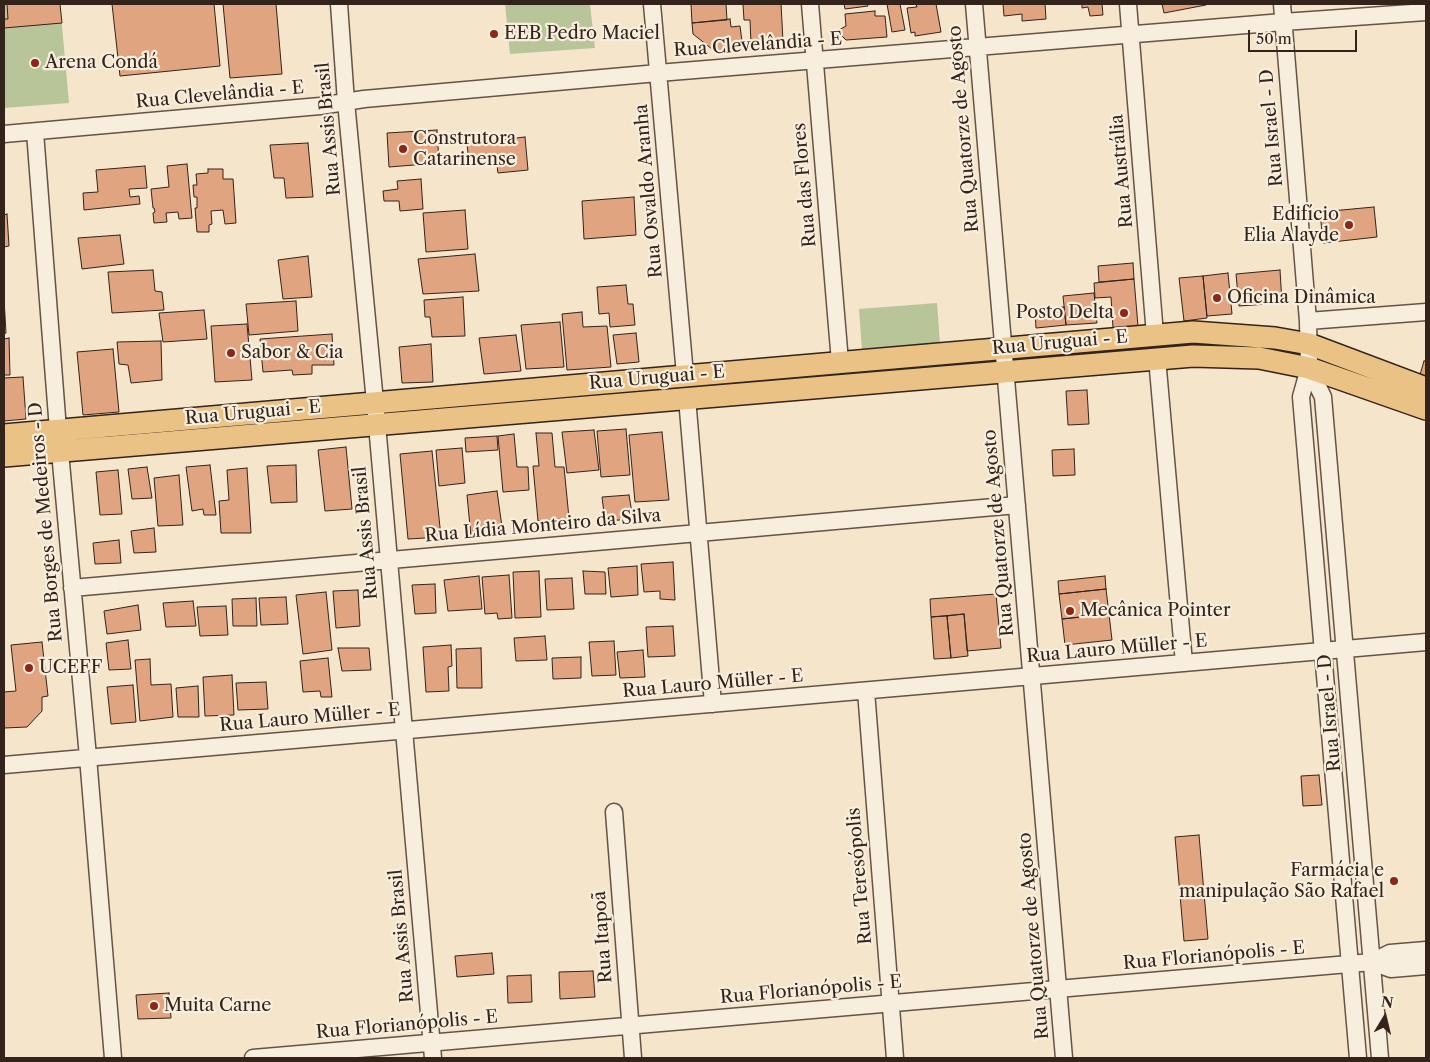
<!DOCTYPE html>
<html>
<head>
<meta charset="utf-8">
<style>
  body { margin:0 }
  #map { position:relative; width:1430px; height:1062px; overflow:hidden; background:#f5e5ca; font-family:"Libre Caslon Text",serif }
  canvas { display:block }
  .frame { position:absolute; inset:0; border:5px solid #33231a; pointer-events:none }
  .north { position:absolute; left:1360px; top:992px; width:50px; height:50px; -webkit-text-stroke:4px #f8eedd; paint-order:stroke; rotate:9deg; font-size:14px; font-weight:700; line-height:20px; text-align:center; color:#33231a }
  .north::after { content:''; display:block; margin:auto; width:18px; height:22px; background:#33231a; clip-path:polygon(50% 0,100% 100%,50% 72%,0 100%) }
  .scale { position:absolute; left:1248px; top:30px; width:109px; height:22px; box-sizing:border-box; border:2px solid #33231a; border-top:0; padding-left:6px; font-size:15px; line-height:18px; white-space:nowrap; color:#33231a; -webkit-text-stroke:4px #f8eedd; paint-order:stroke }
</style>
</head>
<body>
<div id="map">
<canvas width="1430" height="1062"></canvas>
<div class="frame"></div>
<div class="north">N</div>
<div class="scale">50 m</div>
</div>
<script>
const ctx = document.querySelector('canvas').getContext('2d');
ctx.lineJoin = 'round';
function fill(path, color) { ctx.fillStyle = color; ctx.fill(path, 'evenodd'); }
const toPath = rows => new Path2D(rows.map(r => 'M' + r).join(''));
function strokePath(path, color, width, dash) { ctx.strokeStyle = color; ctx.lineWidth = width; ctx.lineCap = dash ? 'butt' : 'round'; ctx.setLineDash(dash || []); ctx.stroke(path); }
function label(font, color, halo, rows, align = 'center') {
  ctx.font = font + ' "Libre Caslon Text",serif'; ctx.lineWidth = 4.5; ctx.setLineDash([]); ctx.textBaseline = 'middle'; ctx.strokeStyle = halo; ctx.fillStyle = color; for (const [text, x, y, turn = 0] of rows) {
    ctx.save(); ctx.translate(x, y); ctx.rotate((+turn || 0) * Math.PI / 180); ctx.textAlign = isNaN(turn) ? turn : align; if (halo) ctx.strokeText(text, 0, 0); ctx.fillText(text, 0, 0); ctx.restore();
  }
}
const green = toPath([
  [4,4,60,4,69,103,4,108],
  [505,4,590,4,595,48,510,54],
  [937,303,940,344,862,350,859,309]
]);
const building = toPath([
  [7,4,60,4,62,23,4,28,4,19,8,19,7,4],
  [112,4,214,4,220,66,120,76,112,4],
  [223,4,276,4,282,74,230,78,223,4],
  [691,4,726,4,727,20,692,23,691,4],
  [743,4,781,4,783,41,751,43,750,20,744,20,743,4],
  [844,4,867,4,868,6,845,9,844,4],
  [887,4,900,4,905,30,892,32,887,4],
  [916,4,936,4,941,32,915,36,915,32,911,33,907,8,917,7,916,4],
  [1003,4,1045,4,1046,19,1022,21,1022,14,1004,16,1003,4],
  [1082,4,1102,4,1103,15,1090,16,1088,7,1082,8,1082,4],
  [1162,4,1205,4,1206,5,1164,13,1162,4],
  [875,11,875,16,885,16,887,37,846,40,837,31,846,26,845,14,875,11],
  [730,19,731,27,740,26,743,49,717,53,693,34,692,23,730,19],
  [437,130,439,163,389,167,387,133,437,130],
  [525,137,528,170,498,173,496,158,469,161,467,144,525,137],
  [308,143,313,197,286,198,284,178,274,178,270,145,308,143],
  [187,164,192,218,179,219,178,212,166,213,167,222,154,223,153,213,155,212,154,208,153,208,151,189,169,187,167,166,187,164],
  [145,166,147,188,129,189,130,197,139,196,140,204,84,210,83,193,98,192,96,170,145,166],
  [208,169,223,169,223,179,233,179,236,223,225,224,223,210,211,211,212,224,209,225,209,232,197,232,195,208,197,208,197,197,194,197,193,185,197,185,196,174,208,173,208,169],
  [421,179,423,209,400,211,399,201,384,201,383,191,398,189,397,181,421,179],
  [634,197,636,235,584,239,582,201,634,197],
  [1374,207,1377,237,1323,243,1320,212,1374,207],
  [465,210,468,249,426,252,423,213,465,210],
  [7,214,9,246,4,247,4,215,7,214],
  [120,235,124,264,82,269,78,238,120,235],
  [475,254,479,291,423,294,418,259,475,254],
  [308,256,312,297,283,299,278,260,308,256],
  [1133,263,1134,279,1099,282,1098,266,1133,263],
  [153,270,155,291,162,292,164,310,112,313,108,272,153,270],
  [1280,270,1282,303,1239,306,1236,274,1280,270],
  [1228,273,1232,314,1207,316,1203,276,1228,273],
  [1203,276,1207,318,1184,321,1179,278,1203,276],
  [1134,279,1138,326,1113,328,1111,297,1095,298,1094,283,1134,279],
  [626,285,628,304,633,304,635,325,610,327,609,313,599,314,597,287,626,285],
  [1094,293,1097,323,1066,325,1063,296,1094,293],
  [463,297,465,336,432,337,430,317,425,317,424,300,463,297],
  [4,298,6,333,4,334,4,298],
  [296,301,298,331,249,335,246,304,296,301],
  [1064,307,1066,325,1036,328,1035,309,1064,307],
  [204,310,207,339,163,342,159,313,204,310],
  [582,312,583,327,607,326,611,367,567,370,562,314,582,312],
  [560,322,564,367,526,369,521,325,560,322],
  [247,324,252,380,215,382,211,326,247,324],
  [636,333,639,362,617,364,613,335,636,333],
  [332,334,334,365,312,365,312,374,293,375,292,370,263,372,260,339,332,334],
  [516,335,521,371,484,374,479,338,516,335],
  [9,338,10,375,4,375,4,339,9,338],
  [161,341,162,380,131,383,128,365,119,364,117,342,161,341],
  [431,344,433,382,402,383,399,347,431,344],
  [113,349,119,412,83,415,77,352,113,349],
  [1424,361,1426,361,1426,380,1419,378,1424,361],
  [23,377,26,419,4,421,4,378,23,377],
  [1087,390,1089,424,1068,425,1066,391,1087,390],
  [626,429,630,475,601,477,597,431,626,429],
  [594,430,599,470,567,473,562,432,594,430],
  [662,432,669,500,635,502,629,435,662,432],
  [536,433,552,433,555,467,564,467,569,518,538,521,533,466,539,466,536,433],
  [514,434,517,467,528,467,529,490,503,492,498,436,514,434],
  [497,436,498,450,466,452,465,438,497,436],
  [346,447,352,509,325,511,318,450,346,447],
  [462,448,465,483,439,486,436,450,462,448],
  [1074,449,1075,475,1053,476,1052,450,1074,449],
  [432,451,441,537,408,539,400,454,432,451],
  [210,465,216,515,204,515,203,509,192,511,186,467,210,465],
  [296,465,297,502,271,503,267,466,296,465],
  [147,467,152,498,132,499,128,469,147,467],
  [247,468,251,533,221,533,219,501,229,500,227,470,247,468],
  [118,470,122,514,100,515,96,472,118,470],
  [179,475,183,525,158,526,154,478,179,475],
  [497,491,503,534,471,537,467,495,497,491],
  [629,495,633,519,605,521,602,497,629,495],
  [154,528,156,552,134,553,131,531,154,528],
  [119,540,121,563,95,564,93,543,119,540],
  [673,562,675,600,660,599,660,591,644,592,641,564,673,562],
  [637,566,638,595,611,597,608,568,637,566],
  [539,571,541,617,515,618,513,572,539,571],
  [583,571,605,572,606,594,585,594,583,571],
  [509,575,512,618,498,619,497,613,485,614,482,577,509,575],
  [479,576,482,609,448,611,444,580,479,576],
  [1105,576,1106,589,1059,594,1058,581,1105,576],
  [572,578,574,609,547,610,545,579,572,578],
  [435,584,436,613,415,614,412,585,435,584],
  [1106,589,1109,614,1062,619,1059,594,1106,589],
  [358,590,360,626,336,628,333,591,358,590],
  [326,592,332,650,303,654,296,595,326,592],
  [996,594,1001,648,967,651,964,614,931,617,930,599,996,594],
  [286,597,288,624,261,625,259,598,286,597],
  [256,598,257,626,233,626,232,599,256,598],
  [193,601,196,626,166,627,163,603,193,601],
  [138,605,141,630,107,634,104,611,138,605],
  [226,606,228,635,200,636,197,607,226,606],
  [964,614,968,656,951,658,947,616,964,614],
  [1109,614,1112,640,1065,645,1062,619,1109,614],
  [947,616,951,658,934,659,931,617,947,616],
  [673,626,675,656,648,657,646,627,673,626],
  [545,636,547,660,516,661,514,638,545,636],
  [128,640,131,669,109,670,106,643,128,640],
  [614,641,616,675,592,676,589,642,614,641],
  [42,642,48,696,42,697,42,711,27,727,4,728,4,692,16,691,11,645,42,642],
  [451,645,452,666,448,667,449,691,426,692,423,647,451,645],
  [338,648,369,648,371,670,342,671,338,648],
  [481,648,482,688,457,688,456,649,481,648],
  [643,650,645,677,620,678,617,652,643,650],
  [581,657,581,678,553,679,552,658,581,657],
  [328,658,332,697,321,697,320,691,303,692,300,661,328,658],
  [150,659,151,685,171,684,173,717,140,721,135,660,150,659],
  [232,675,234,715,205,716,203,677,232,675],
  [266,682,268,709,238,710,236,683,266,682],
  [133,685,136,722,111,724,107,687,133,685],
  [198,686,199,717,178,717,176,688,198,686],
  [1319,775,1322,805,1303,806,1301,776,1319,775],
  [1199,835,1208,939,1184,941,1175,837,1199,835],
  [492,953,494,974,457,977,455,956,492,953],
  [593,971,595,997,560,999,559,972,593,971],
  [531,975,532,1002,508,1003,507,976,531,975],
  [169,993,171,1018,138,1019,136,995,169,993]
]);
const minor = toPath([
  [339,4,346,102,375,402,433,1058],
  [652,4,685,375],
  [810,4,840,362],
  [974,4,1064,1058],
  [1128,4,1155,335],
  [1282,4,1308,321,1309,368,1301,397,1358,1058],
  [35,132,58,430,88,757,113,1058],
  [4,134,320,106,364,99,658,73,1283,22,1426,12],
  [1308,321,1426,312],
  [1157,358,1184,663],
  [1309,368,1323,397,1380,1058],
  [687,398,713,704],
  [72,588,1017,505],
  [866,691,895,1058],
  [4,765,1426,642],
  [614,812,633,1058],
  [1372,962,1391,969,1426,966],
  [253,1058,1372,962,1390,953,1426,950]
]);
const major = toPath([
  [4,435,1193,332,1275,338,1309,344,1426,388],
  [4,456,1193,356,1259,358,1309,368,1426,409]
]);
const markers = [
  [494,34,5,"#8f2418"],
  [35,63,5,"#8f2418"],
  [403,149,5,"#8f2418"],
  [1349,225,5,"#8f2418"],
  [1217,298,5,"#8f2418"],
  [1124,313,5,"#8f2418"],
  [231,353,5,"#8f2418"],
  [1070,611,5,"#8f2418"],
  [29,668,5,"#8f2418"],
  [1394,881,5,"#8f2418"],
  [154,1006,5,"#8f2418"]
];
const poiNames = [
  ["EEB Pedro Maciel",504,34],
  ["Arena Condá",45,63],
  ["Construtora",413,139],
  ["Catarinense",413,160],
  ["Edifício",1339,215,"right"],
  ["Elia Alayde",1339,236,"right"],
  ["Oficina Dinâmica",1227,298],
  ["Posto Delta",1114,313,"right"],
  ["Sabor & Cia",241,353],
  ["Mecânica Pointer",1080,611],
  ["UCEFF",39,668],
  ["Farmácia e",1384,871,"right"],
  ["manipulação São Rafael",1384,892,"right"],
  ["Muita Carne",164,1006]
];
const streetNames = [
  ["Rua Clevelândia - E",758,45,-4],
  ["Rua Clevelândia - E",220,95,-5],
  ["Rua Israel - D",1272,128,-95],
  ["Rua Assis Brasil",329,129,-95],
  ["Rua Quatorze de Agosto",964,129,-95],
  ["Rua Austrália",1122,171,-95],
  ["Rua das Flores",805,185,-95],
  ["Rua Osvaldo Aranha",649,191,-95],
  ["Rua Uruguai - E",1060,343,-5],
  ["Rua Uruguai - E",657,378,-5],
  ["Rua Uruguai - E",253,413,-5],
  ["Rua Borges de Medeiros - D",46,522,-95],
  ["Rua Lídia Monteiro da Silva",543,526,-5],
  ["Rua Assis Brasil",366,533,-95],
  ["Rua Quatorze de Agosto",999,533,-95],
  ["Rua Lauro Müller - E",1117,649,-5],
  ["Rua Lauro Müller - E",713,684,-5],
  ["Rua Israel - D",1330,713,-95],
  ["Rua Lauro Müller - E",310,718,-5],
  ["Rua Teresópolis",860,876,-95],
  ["Rua Assis Brasil",402,936,-95],
  ["Rua Quatorze de Agosto",1034,936,-95],
  ["Rua Itapoã",603,937,-94],
  ["Rua Florianópolis - E",1214,956,-5],
  ["Rua Florianópolis - E",811,990,-5],
  ["Rua Florianópolis - E",407,1025,-5]
];
fill(green, '#b8c599');
fill(building, '#e1a481');
strokePath(building, '#33231a', 1);
strokePath(minor, '#645446', 19);
strokePath(major, '#33231a', 24);
strokePath(minor, '#f8eedd', 16);
strokePath(major, '#eac285', 21);
for (const [x, y, r, color] of markers) { const dot = new Path2D(); dot.arc(x, y, r, 0, 2 * Math.PI); ctx.fillStyle = color; ctx.fill(dot); strokePath(dot, '#f8eedd', 2); }
label('18px', '#33231a', '#f8eedd', poiNames, 'left');
label('18px', '#33231a', '#f8eedd', streetNames);
</script>
</body>
</html>
